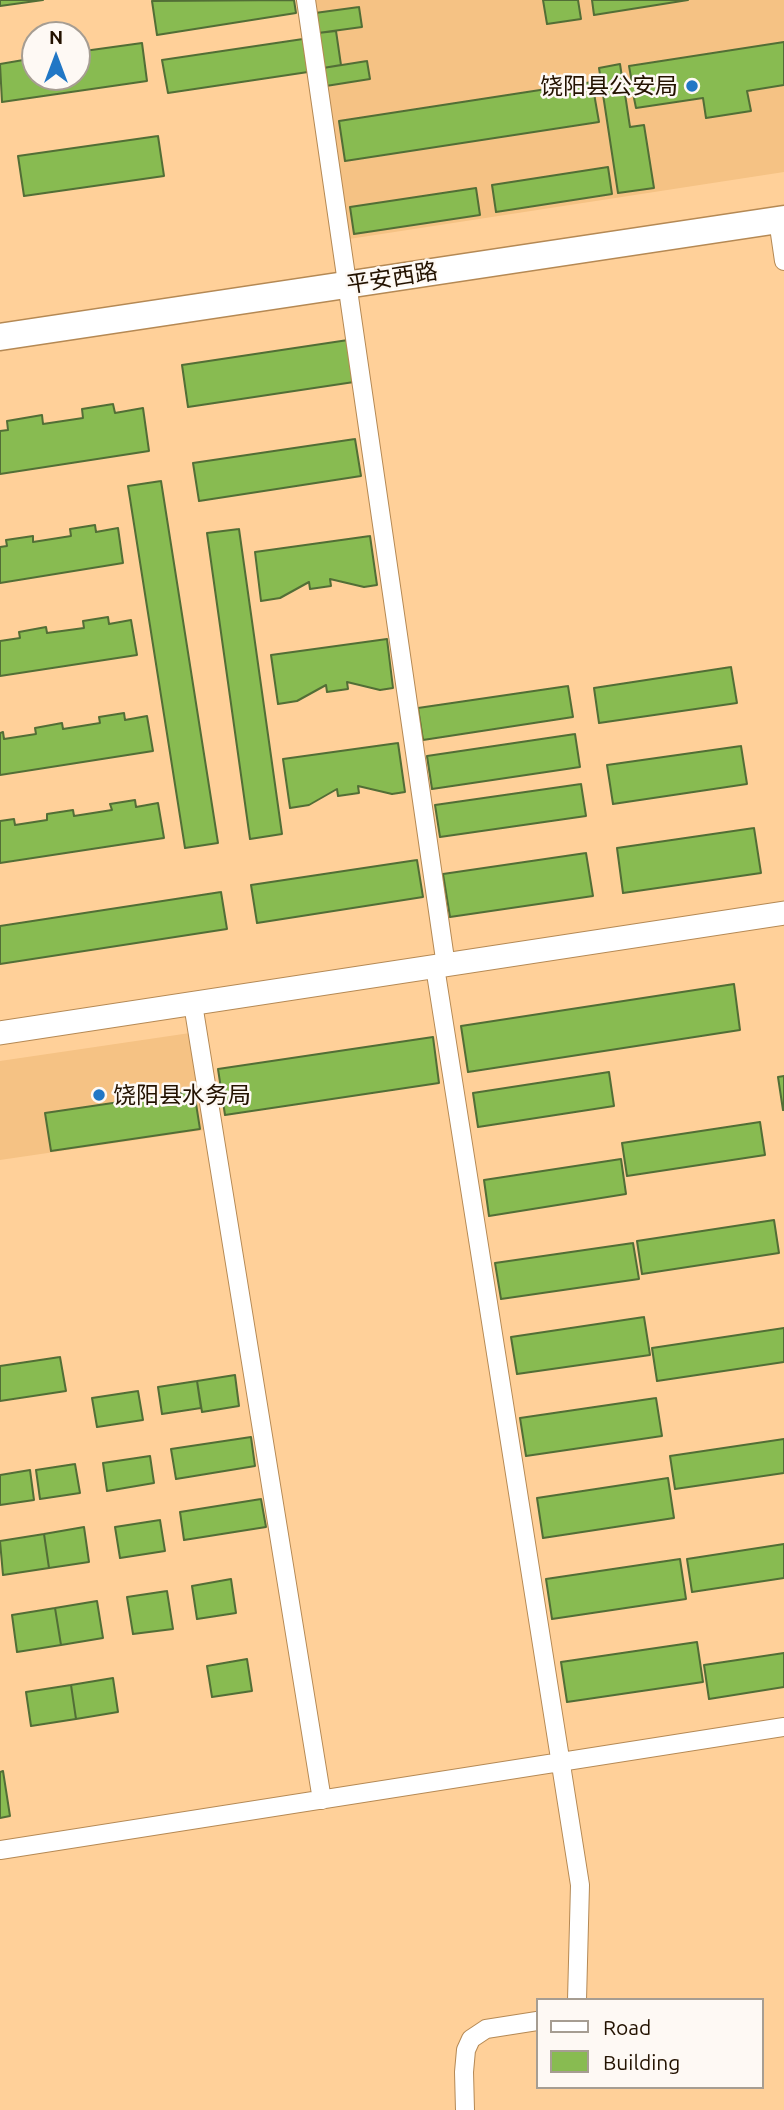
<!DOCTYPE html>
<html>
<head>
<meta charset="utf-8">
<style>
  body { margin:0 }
  #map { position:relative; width:784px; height:2110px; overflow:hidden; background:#ffd099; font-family:Ubuntu,sans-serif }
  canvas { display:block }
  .legend { position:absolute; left:536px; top:1998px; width:228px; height:91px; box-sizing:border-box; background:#fef9f4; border:2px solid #a69d92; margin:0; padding:9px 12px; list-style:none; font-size:21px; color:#231200 }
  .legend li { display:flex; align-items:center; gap:14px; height:35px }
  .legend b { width:35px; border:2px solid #a69d92 }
  .north { position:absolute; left:21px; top:21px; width:70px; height:70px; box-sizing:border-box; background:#fef9f4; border:2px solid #a69d92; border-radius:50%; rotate:0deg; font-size:19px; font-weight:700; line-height:28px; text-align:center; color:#231200 }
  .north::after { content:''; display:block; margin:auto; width:24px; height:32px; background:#2177c5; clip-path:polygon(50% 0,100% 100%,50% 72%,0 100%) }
</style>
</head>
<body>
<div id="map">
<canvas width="784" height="2110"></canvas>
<ul class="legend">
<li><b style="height:9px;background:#fff"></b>Road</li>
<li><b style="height:19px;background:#88bb51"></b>Building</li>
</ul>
<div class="north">N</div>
</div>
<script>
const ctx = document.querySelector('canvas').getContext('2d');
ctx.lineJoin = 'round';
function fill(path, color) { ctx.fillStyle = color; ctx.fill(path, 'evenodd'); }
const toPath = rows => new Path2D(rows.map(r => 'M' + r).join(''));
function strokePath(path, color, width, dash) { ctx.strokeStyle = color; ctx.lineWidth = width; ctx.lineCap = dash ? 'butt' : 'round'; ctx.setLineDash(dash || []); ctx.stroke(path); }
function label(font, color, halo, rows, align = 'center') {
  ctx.font = font + ' Ubuntu,"Noto Sans SC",sans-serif'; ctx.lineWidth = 5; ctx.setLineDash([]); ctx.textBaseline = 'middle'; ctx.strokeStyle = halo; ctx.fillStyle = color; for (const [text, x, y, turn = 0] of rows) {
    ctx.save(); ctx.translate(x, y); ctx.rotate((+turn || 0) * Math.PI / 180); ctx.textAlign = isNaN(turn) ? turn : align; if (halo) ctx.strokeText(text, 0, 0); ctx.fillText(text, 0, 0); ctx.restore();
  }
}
const built = toPath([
  [313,0,784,0,784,172,349,239],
  [190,1033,204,1130,0,1160,0,1061]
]);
const building = toPath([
  [0,0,43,0,0,6,0,0],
  [294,0,296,13,157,35,152,1,294,0],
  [543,0,578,0,581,19,547,24,543,0],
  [592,0,688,0,594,15,592,0],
  [359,7,362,27,318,33,315,13,359,7],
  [336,31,341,65,323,68,318,33,336,31],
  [303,39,308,72,168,93,162,60,303,39],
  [784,42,784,85,747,91,751,111,706,118,703,98,636,108,633,93,625,94,630,127,644,125,654,188,618,193,599,68,620,64,623,84,632,83,629,66,784,42],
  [142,43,147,81,2,102,0,64,35,58,35,77,77,77,77,52,142,43],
  [367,61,370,79,326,86,323,68,367,61],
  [592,82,599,122,345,161,339,121,592,82],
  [158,136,164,176,24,196,18,156,158,136],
  [608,167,612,194,496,212,492,185,608,167],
  [476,188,480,215,354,234,350,207,476,188],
  [348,340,354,382,188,407,182,365,348,340],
  [113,404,115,413,143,408,149,451,0,474,0,431,8,430,7,421,42,415,43,424,83,418,82,409,113,404],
  [355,439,361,476,199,501,193,463,355,439],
  [161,481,218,843,185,848,128,486,161,481],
  [95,525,96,532,118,528,123,563,0,583,0,547,7,546,6,540,33,536,33,542,71,536,70,529,95,525],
  [239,529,282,834,250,839,207,533,239,529],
  [370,536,377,585,364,587,330,579,331,586,310,589,309,582,280,598,261,601,255,552,370,536],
  [108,617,109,624,131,620,137,655,0,676,0,641,20,638,19,632,46,627,47,633,84,628,83,621,108,617],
  [387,639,393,688,380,690,347,682,348,689,327,692,326,685,297,701,278,704,271,655,387,639],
  [731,667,737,703,599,723,594,688,731,667],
  [568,686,573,717,423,740,418,708,568,686],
  [124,713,125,720,147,716,153,751,0,775,0,733,3,732,4,739,36,734,35,728,62,723,63,729,100,723,99,717,124,713],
  [575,734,580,767,432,789,427,756,575,734],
  [398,743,405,792,392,794,358,786,359,793,338,796,337,789,309,805,290,808,283,759,398,743],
  [741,746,747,784,613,804,607,765,741,746],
  [581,784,586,816,440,837,435,805,581,784],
  [135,800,136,807,158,803,164,838,0,863,0,821,14,819,15,825,47,820,47,814,73,810,74,816,112,810,110,804,135,800],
  [754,828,761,873,623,893,617,848,754,828],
  [586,853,593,896,450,917,443,874,586,853],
  [417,860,423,897,257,923,251,885,417,860],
  [221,892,227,929,0,964,0,926,221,892],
  [734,984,740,1030,468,1072,461,1026,734,984],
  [433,1037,439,1083,225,1115,218,1069,433,1037],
  [609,1072,614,1106,478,1127,473,1093,609,1072],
  [784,1076,784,1110,783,1110,778,1077,784,1076],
  [194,1091,200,1129,51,1151,45,1113,194,1091],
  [760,1122,765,1155,627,1176,622,1143,760,1122],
  [621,1159,626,1194,489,1216,484,1180,621,1159],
  [774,1220,779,1253,642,1274,637,1241,774,1220],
  [633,1243,639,1279,501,1299,495,1263,633,1243],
  [644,1317,650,1355,517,1374,511,1337,644,1317],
  [784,1328,784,1362,657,1381,652,1348,784,1328],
  [60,1357,66,1391,0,1401,0,1366,60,1357],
  [235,1375,239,1406,202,1412,197,1381,235,1375],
  [197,1381,201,1408,162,1414,158,1387,197,1381],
  [138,1391,143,1420,97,1427,92,1398,138,1391],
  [656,1398,662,1436,526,1456,520,1418,656,1398],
  [251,1437,255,1466,176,1479,171,1449,251,1437],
  [784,1439,784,1473,675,1489,670,1456,784,1439],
  [150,1456,154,1483,107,1491,103,1463,150,1456],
  [75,1464,80,1493,40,1499,36,1470,75,1464],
  [30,1470,34,1500,0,1505,0,1475,30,1470],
  [668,1478,674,1518,543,1538,537,1498,668,1478],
  [261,1499,266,1527,184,1540,180,1512,261,1499],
  [160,1520,165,1551,120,1558,115,1527,160,1520],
  [84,1527,89,1562,49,1568,44,1534,84,1527],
  [44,1534,49,1568,3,1575,0,1541,44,1534],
  [784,1544,784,1578,692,1592,687,1559,784,1544],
  [680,1559,686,1599,552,1619,546,1579,680,1559],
  [231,1579,236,1613,197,1619,192,1586,231,1579],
  [167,1591,173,1629,133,1634,127,1597,167,1591],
  [97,1601,103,1638,61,1645,55,1608,97,1601],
  [55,1608,61,1645,17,1652,12,1615,55,1608],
  [697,1642,703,1682,567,1702,561,1662,697,1642],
  [784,1653,784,1687,709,1699,704,1665,784,1653],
  [247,1659,252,1691,212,1697,207,1666,247,1659],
  [113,1678,118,1712,76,1719,71,1685,113,1678],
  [71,1685,76,1719,31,1726,26,1692,71,1685],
  [3,1771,10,1816,0,1818,0,1772,3,1771]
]);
const minor = toPath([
  [306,0,446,966],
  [778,220,784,261],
  [435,967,580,1885,577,2000],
  [193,1004,322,1800],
  [0,1850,784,1727],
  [465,2110,464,2072,466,2050,471,2039,486,2029,537,2021]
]);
const tertiary = toPath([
  [0,1033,784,913]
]);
const secondary = toPath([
  [0,337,784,219]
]);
const markers = [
  [692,86,7,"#2177c5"],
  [99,1095,7,"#2177c5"]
];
const poiNames = [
  ["饶阳县公安局",678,86],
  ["饶阳县水务局",113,1095,"left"]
];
const streetNames = [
  ["平安西路",392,278,-9]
];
fill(built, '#f5c284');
fill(building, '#88bb51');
strokePath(building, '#526e36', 2);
strokePath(minor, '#b58954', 20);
strokePath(tertiary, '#b58954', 25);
strokePath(secondary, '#b58954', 29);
strokePath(minor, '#fff', 18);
strokePath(tertiary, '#fff', 23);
strokePath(secondary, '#fff', 26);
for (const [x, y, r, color] of markers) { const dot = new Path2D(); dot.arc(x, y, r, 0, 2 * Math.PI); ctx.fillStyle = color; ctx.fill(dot); strokePath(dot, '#fef9f4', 2.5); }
label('23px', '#231200', '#fef9f4', poiNames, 'right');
label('23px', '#231200', '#fef9f4', streetNames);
</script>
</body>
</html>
